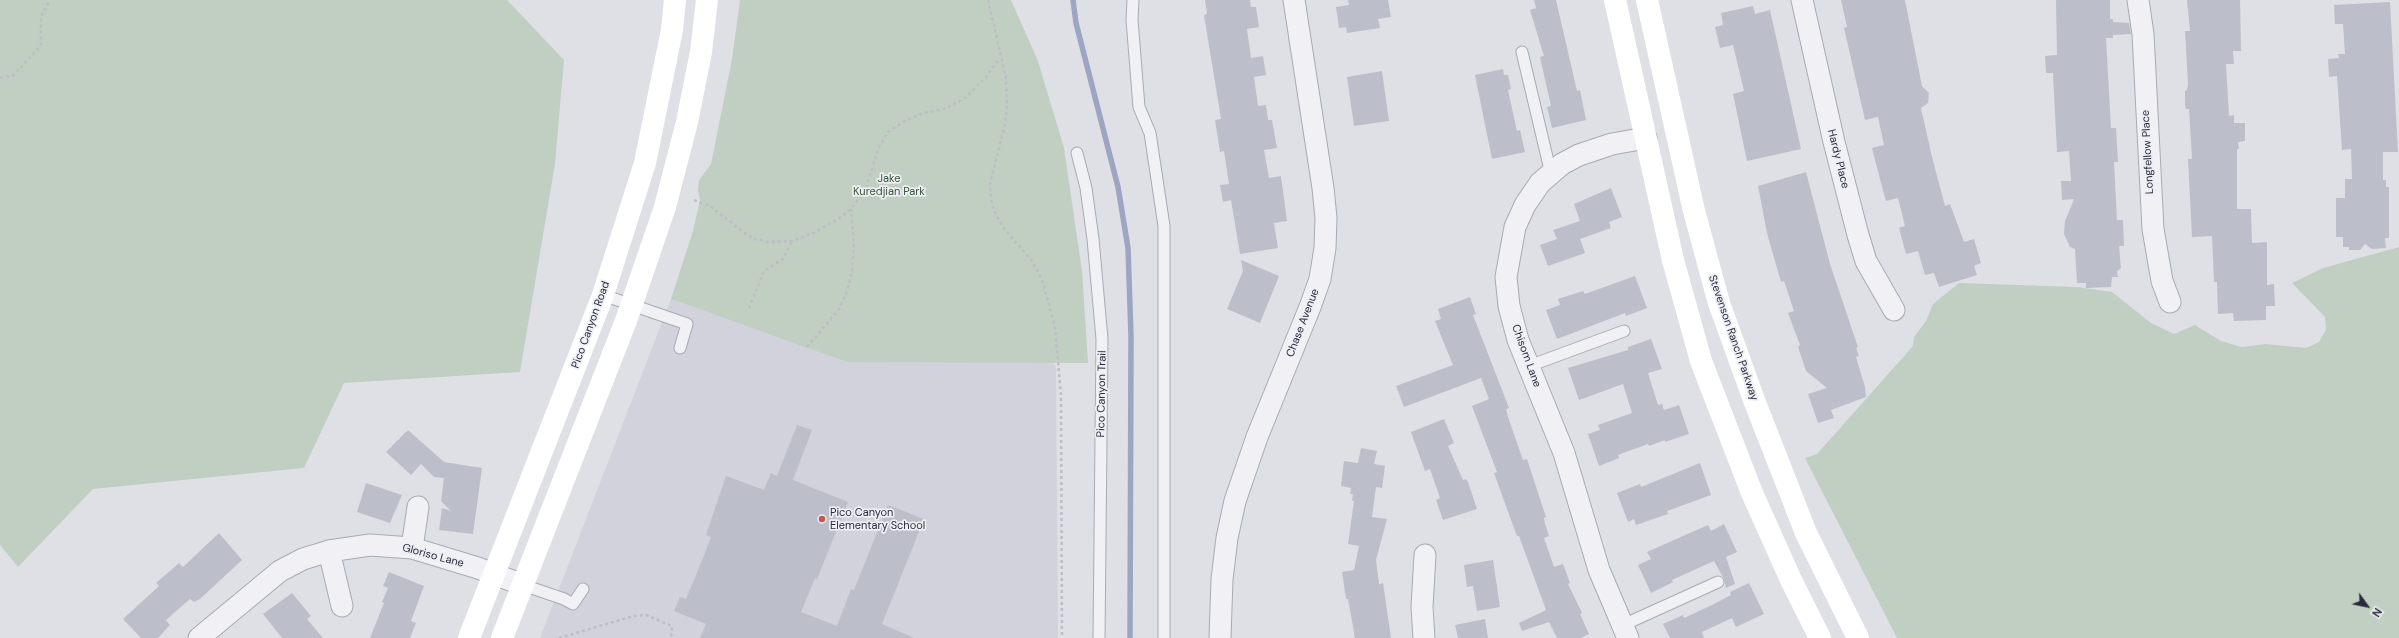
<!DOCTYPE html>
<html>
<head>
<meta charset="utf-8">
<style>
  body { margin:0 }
  #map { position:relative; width:2399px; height:638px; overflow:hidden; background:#dfe0e6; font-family:"DM Sans",sans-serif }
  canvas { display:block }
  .north { position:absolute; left:2347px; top:586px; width:40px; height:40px; -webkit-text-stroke:3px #eeeff4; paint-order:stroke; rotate:123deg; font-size:11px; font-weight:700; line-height:16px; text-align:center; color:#292b3c }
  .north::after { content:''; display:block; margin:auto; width:14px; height:18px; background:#292b3c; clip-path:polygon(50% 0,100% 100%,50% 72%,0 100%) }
</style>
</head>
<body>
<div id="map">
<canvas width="2399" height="638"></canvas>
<div class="north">N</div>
</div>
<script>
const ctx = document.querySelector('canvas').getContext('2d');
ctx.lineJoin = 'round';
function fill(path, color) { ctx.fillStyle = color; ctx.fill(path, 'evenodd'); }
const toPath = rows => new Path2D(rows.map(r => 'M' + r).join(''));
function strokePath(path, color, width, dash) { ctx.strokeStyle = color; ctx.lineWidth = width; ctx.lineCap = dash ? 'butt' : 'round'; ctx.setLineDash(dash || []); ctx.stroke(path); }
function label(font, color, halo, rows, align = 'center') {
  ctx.font = font + ' "DM Sans",sans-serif'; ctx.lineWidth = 3.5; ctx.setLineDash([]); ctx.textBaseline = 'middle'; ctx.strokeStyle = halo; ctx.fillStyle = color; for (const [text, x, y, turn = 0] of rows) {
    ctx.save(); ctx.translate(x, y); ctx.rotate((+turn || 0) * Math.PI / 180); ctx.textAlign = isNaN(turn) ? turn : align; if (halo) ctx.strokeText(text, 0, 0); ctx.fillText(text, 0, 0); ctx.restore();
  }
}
const built = toPath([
  [671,299,773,335,1051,360,1056,367,1058,638,540,638]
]);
const green = toPath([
  [0,0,507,0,564,60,555,164,520,372,344,383,304,468,93,489,18,567,0,545],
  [740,0,1011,0,1038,61,1064,148,1082,271,1088,363,847,362,671,299,693,231,700,200,698,192,699,180,711,164,732,59],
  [2399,247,2399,638,1897,638,1805,458,1817,454,1913,346,1914,337,1926,321,1933,304,1959,283,2078,287,2112,292,2151,323,2174,334,2195,325,2221,341,2242,347,2266,344,2306,348,2319,342,2326,330,2325,317,2292,283,2323,268]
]);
const stream = toPath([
  [1073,0,1076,23,1118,187,1128,248,1131,336,1130,638]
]);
const building = toPath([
  [1205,0,1250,0,1251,7,1256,7,1259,27,1247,29,1251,58,1263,56,1266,75,1254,77,1258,106,1266,105,1268,120,1272,120,1277,148,1264,150,1269,178,1281,176,1287,221,1274,223,1278,248,1240,254,1231,200,1223,202,1220,185,1229,184,1224,151,1220,152,1215,120,1221,119,1204,15,1207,14],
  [1348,0,1388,0,1391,17,1378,19,1380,28,1347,33,1346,27,1339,28,1336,7,1349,5],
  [1534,0,1556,0,1577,91,1580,90,1586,120,1552,128,1547,107,1551,106,1540,57,1544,56,1530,10,1536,8],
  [1841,0,1905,0,1922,86,1929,93,1928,103,1921,108,1932,157,1945,206,1950,204,1964,242,1974,239,1981,263,1974,266,1977,275,1939,287,1934,273,1925,275,1918,251,1906,254,1899,228,1905,226,1898,198,1886,201,1880,179,1872,148,1884,145,1878,117,1865,120,1844,28,1847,27],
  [2056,0,2110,0,2110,19,2113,19,2113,22,2129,23,2131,34,2113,35,2113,38,2106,38,2111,128,2116,128,2118,162,2114,162,2117,220,2123,220,2124,246,2119,246,2121,268,2117,271,2118,277,2112,277,2111,287,2086,288,2086,283,2077,283,2075,249,2070,247,2064,234,2065,221,2074,199,2062,200,2061,181,2071,181,2069,151,2057,152,2053,73,2046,73,2045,56,2057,55],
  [2187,0,2240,0,2241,51,2233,51,2234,64,2226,64,2229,116,2234,115,2234,123,2245,123,2245,141,2238,142,2239,149,2237,149,2237,209,2251,209,2252,243,2267,242,2267,285,2274,284,2275,306,2266,306,2266,320,2234,321,2233,313,2218,314,2217,282,2214,282,2212,236,2192,237,2188,159,2192,159,2189,109,2186,109,2185,105,2185,91,2187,90,2188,84,2185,31,2190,31],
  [2390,2,2398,152,2383,152,2383,180,2386,180,2386,187,2389,187,2389,238,2385,238,2386,248,2372,249,2365,244,2360,250,2349,250,2349,247,2343,247,2343,237,2336,237,2336,198,2345,198,2345,179,2352,179,2351,149,2342,150,2337,76,2329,77,2328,59,2339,58,2338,54,2345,54,2343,24,2335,24,2334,5],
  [1753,6,1755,14,1770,10,1801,149,1747,161,1733,94,1744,91,1733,45,1720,48,1715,27,1723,25,1721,13],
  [1503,69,1504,75,1508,75,1511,89,1508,90,1517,131,1520,130,1525,152,1492,159,1475,75],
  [1382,71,1389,121,1354,126,1347,77],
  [1806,172,1830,264,1858,347,1856,348,1859,356,1856,357,1865,387,1866,397,1831,410,1834,418,1818,423,1808,394,1827,388,1806,371,1798,347,1800,345,1788,313,1794,311,1784,281,1781,282,1767,233,1758,186],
  [1611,188,1622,217,1609,222,1611,228,1580,239,1585,253,1548,266,1540,245,1557,239,1553,230,1580,221,1574,204],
  [1241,260,1279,276,1260,323,1227,309,1243,271],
  [1635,276,1647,308,1626,316,1625,313,1557,339,1546,310,1560,305,1558,299,1583,291,1585,294],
  [1470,297,1476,314,1473,315,1509,408,1506,409,1509,420,1523,460,1527,459,1546,517,1544,518,1545,524,1549,536,1544,538,1554,567,1563,564,1570,583,1568,584,1582,613,1580,614,1589,634,1581,638,1557,638,1549,622,1522,631,1519,623,1546,610,1519,536,1517,536,1511,520,1494,473,1497,472,1472,406,1489,399,1481,378,1404,407,1396,386,1453,365,1435,321,1441,319,1438,309],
  [1651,339,1662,369,1648,373,1658,405,1662,404,1664,410,1679,405,1689,434,1665,442,1665,440,1649,446,1648,444,1618,455,1619,458,1599,466,1588,434,1600,430,1598,425,1632,413,1623,384,1579,400,1568,368,1628,350,1628,347],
  [1444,419,1454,443,1448,446,1463,480,1466,479,1468,482,1477,509,1443,520,1436,500,1440,498,1430,469,1425,471,1411,432],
  [797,425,812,430,793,480,848,502,817,579,815,578,801,612,837,626,851,589,854,590,888,505,924,519,882,624,914,638,700,638,706,624,674,611,680,597,686,599,703,558,711,537,706,535,726,476,764,490,771,473,777,476],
  [408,430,444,462,482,468,473,534,439,530,442,508,451,511,441,501,444,478,434,477,421,464,411,475,386,452],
  [1361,448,1377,451,1374,464,1385,466,1382,488,1376,487,1372,517,1387,519,1376,560,1379,584,1383,583,1391,638,1355,638,1348,599,1346,599,1342,572,1354,570,1359,546,1348,544,1354,501,1352,501,1353,494,1350,494,1351,488,1341,486,1344,461,1358,463],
  [1700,463,1711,495,1667,511,1668,514,1636,525,1634,519,1628,522,1617,493,1640,484,1641,487],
  [366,483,402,495,390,523,357,512],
  [1724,524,1737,552,1726,557,1735,584,1726,588,1724,579,1714,561,1672,580,1673,582,1651,593,1638,565,1651,559,1647,552,1708,525,1711,531],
  [219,533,242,560,200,599,194,602,190,599,166,620,170,625,158,638,141,638,123,619,159,586,156,583,171,570,179,563,183,567],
  [1493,560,1500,607,1477,611,1473,586,1467,587,1464,565],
  [389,572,424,586,411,621,416,623,410,638,370,638,384,603,382,602,388,588,383,586],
  [1749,583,1764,614,1736,627,1732,618,1702,632,1704,638,1670,638,1663,624,1683,615,1684,618,1714,604,1731,595,1730,592],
  [292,593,311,616,307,619,323,638,282,638,263,614],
  [1485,619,1488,638,1458,638,1455,625]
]);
const path = toPath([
  [988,0,1006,78,1007,106,1004,129,990,183,991,198,994,211,1003,227,1032,261,1042,280,1055,327,1061,395,1062,638],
  [0,78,14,75,41,45,41,16,50,0],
  [694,200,710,206,746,234,755,239,769,242,792,241,816,232,841,217,851,209,865,190,879,147,888,132,903,122,920,114,947,108,966,97,985,78,1000,58],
  [749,308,764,271,783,259,792,241],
  [807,347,839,309,848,289,852,271,854,248,851,209],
  [559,638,633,616,646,615,672,626,671,638]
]);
const lane = toPath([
  [1133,0,1132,20,1139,107,1150,133,1164,226,1164,638],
  [1522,52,1551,174],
  [1077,153,1086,188,1093,239,1102,339,1099,638],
  [603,295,687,324,680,348],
  [1529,366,1624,331],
  [523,585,564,599,573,604,583,589],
  [1623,625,1718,582]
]);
const street = toPath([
  [1802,0,1834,142,1858,235,1866,261,1894,310],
  [2138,0,2143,34,2153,229,2162,281,2170,302],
  [412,548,418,507],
  [329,551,342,606],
  [199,638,280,571,303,559,329,551,370,545,412,548,478,568,523,585],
  [1220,638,1222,579,1227,538,1235,501,1257,437,1310,307,1320,279,1325,248,1326,218,1323,188,1294,0],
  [1424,638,1422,607,1425,555],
  [1628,638,1599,570,1564,453,1518,340,1509,306,1506,277,1515,227,1525,205,1540,183,1562,164,1579,155,1612,144,1646,138]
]);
const secondary = toPath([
  [1615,0,1673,260,1701,361,1752,493,1791,580,1820,638],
  [1647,0,1694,211,1719,303,1754,400,1806,533,1858,638],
  [469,638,603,295,645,163,672,30,675,0],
  [502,638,627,318,665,207,687,122,701,52,707,0]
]);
const markers = [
  [822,519,4,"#c05c4f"]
];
const streetNames = [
  ["Longfellow Place",2148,152,-93],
  ["Hardy Place",1838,159,76],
  ["Chase Avenue",1303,323,-69],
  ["Pico Canyon Road",591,325,-70],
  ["Stevenson Ranch Parkway",1733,338,71],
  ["Chisom Lane",1526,356,70],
  ["Pico Canyon Trail",1102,394,-89],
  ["Gloriso Lane",433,556,15]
];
const parkNames = [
  ["Jake",889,179],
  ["Kuredjian Park",889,192]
];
const poiNames = [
  ["Pico Canyon",830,513],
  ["Elementary School",830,526]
];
fill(built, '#d1d2db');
fill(green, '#c0cfc1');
strokePath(stream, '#9da5c3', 5.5);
fill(building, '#bcbec9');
strokePath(lane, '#a8aab3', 13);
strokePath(street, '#a8aab3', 23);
strokePath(path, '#bdbec5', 2.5, [3, 3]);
strokePath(lane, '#f1f1f5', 11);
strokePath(street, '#f1f1f5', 21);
strokePath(secondary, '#fff', 22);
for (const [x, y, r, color] of markers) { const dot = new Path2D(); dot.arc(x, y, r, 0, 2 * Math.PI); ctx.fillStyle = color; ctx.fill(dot); strokePath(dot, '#eeeff4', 1.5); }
label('11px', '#292b3c', '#eeeff4', streetNames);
label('11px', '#38563a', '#eeeff4', parkNames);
label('11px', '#292b3c', '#eeeff4', poiNames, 'left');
</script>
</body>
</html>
